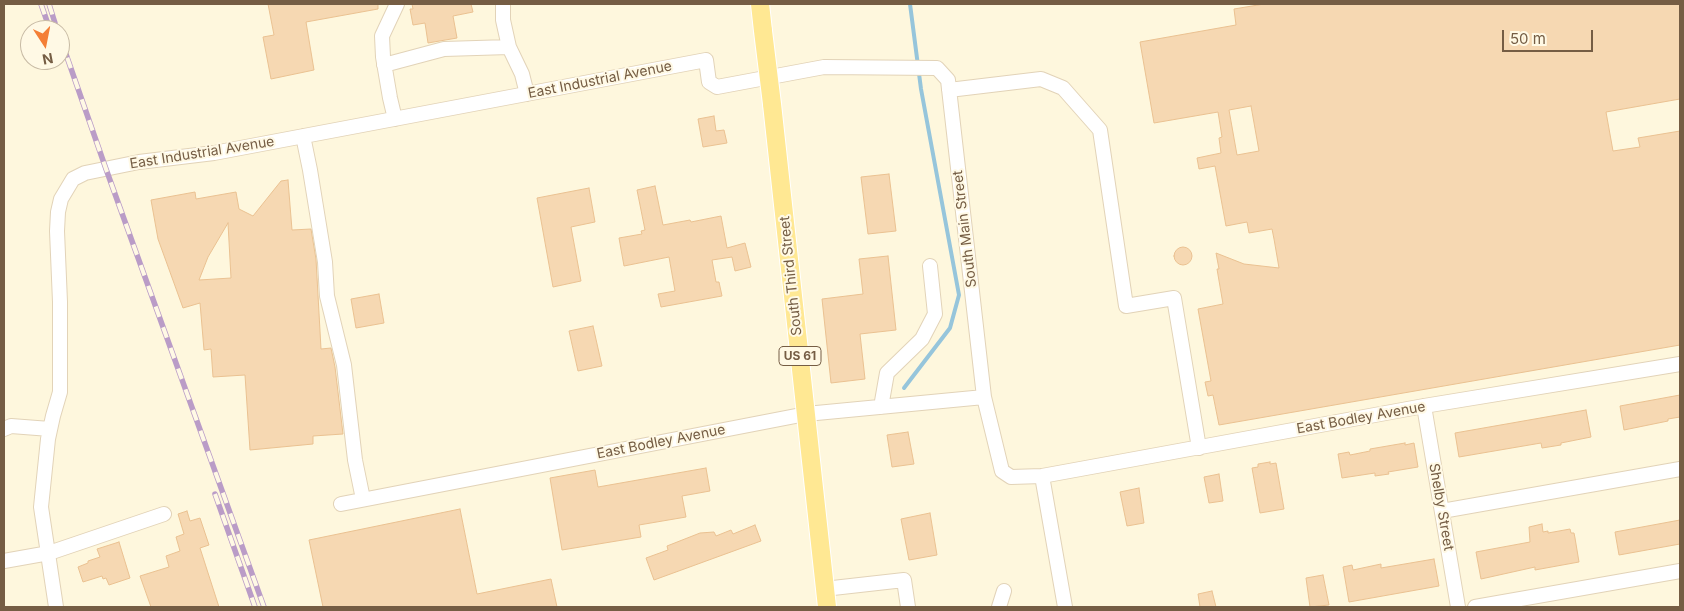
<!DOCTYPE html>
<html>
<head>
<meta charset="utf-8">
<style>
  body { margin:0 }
  #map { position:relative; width:1684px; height:611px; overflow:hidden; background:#fef7dd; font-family:Inter,sans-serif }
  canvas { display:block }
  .frame { position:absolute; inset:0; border:5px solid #755d44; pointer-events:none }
  .north { position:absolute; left:20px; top:20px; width:50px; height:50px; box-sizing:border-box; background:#fff9e5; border:1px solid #c8bba5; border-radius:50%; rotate:169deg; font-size:14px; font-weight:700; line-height:20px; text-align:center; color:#755d44 }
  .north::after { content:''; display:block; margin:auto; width:18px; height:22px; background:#f47f36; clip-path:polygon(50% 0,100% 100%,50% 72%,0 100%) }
  .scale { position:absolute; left:1502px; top:30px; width:91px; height:22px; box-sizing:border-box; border:2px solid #755d44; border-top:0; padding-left:6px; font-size:15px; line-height:18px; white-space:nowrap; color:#755d44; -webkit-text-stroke:4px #fff9e5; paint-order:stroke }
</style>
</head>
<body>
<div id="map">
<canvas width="1684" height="611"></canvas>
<div class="frame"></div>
<div class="north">N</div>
<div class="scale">50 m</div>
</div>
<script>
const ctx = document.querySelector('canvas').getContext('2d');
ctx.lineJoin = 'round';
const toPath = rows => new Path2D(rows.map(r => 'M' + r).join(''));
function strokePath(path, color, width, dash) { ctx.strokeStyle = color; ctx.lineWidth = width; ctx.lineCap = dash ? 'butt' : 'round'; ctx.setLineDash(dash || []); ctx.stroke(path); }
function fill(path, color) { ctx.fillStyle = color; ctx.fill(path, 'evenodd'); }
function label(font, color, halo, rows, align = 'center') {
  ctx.font = font + ' Inter,sans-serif'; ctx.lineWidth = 4; ctx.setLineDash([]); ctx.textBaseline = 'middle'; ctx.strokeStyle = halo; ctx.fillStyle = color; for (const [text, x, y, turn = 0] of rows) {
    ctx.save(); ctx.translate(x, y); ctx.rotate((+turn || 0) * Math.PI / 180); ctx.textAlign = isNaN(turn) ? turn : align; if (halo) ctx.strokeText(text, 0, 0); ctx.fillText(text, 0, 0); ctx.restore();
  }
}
const stream = toPath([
  [904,388,950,328,959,295,921,89,910,4]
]);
const building = toPath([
  [268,4,378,4,378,9,306,22,314,70,271,79,263,37,274,35,268,4],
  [412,4,471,4,473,12,453,16,457,38,428,43,425,23,413,25,410,9,413,9,412,4],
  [1264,4,1680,4,1680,99,1606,112,1613,151,1640,147,1638,138,1680,131,1680,345,1219,425,1213,395,1208,396,1205,382,1211,381,1198,309,1223,304,1217,269,1219,269,1216,253,1244,264,1279,268,1274,239,1272,229,1249,233,1247,222,1226,226,1215,166,1199,169,1197,158,1221,153,1219,138,1222,137,1218,112,1154,123,1140,42,1236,25,1234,9,1264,4],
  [1251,106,1259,151,1237,155,1229,110,1251,106],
  [714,116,716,131,724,130,727,143,703,147,698,119,714,116],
  [889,174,896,231,868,234,861,177,889,174],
  [288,180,292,230,311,229,316,259,321,349,331,348,335,367,343,434,313,436,313,444,250,450,245,375,213,377,211,349,204,350,200,303,183,308,158,239,151,200,195,192,196,199,236,192,239,209,253,216,281,181,288,180],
  [228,223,231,278,199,280,208,257,228,223],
  [655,186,663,225,690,220,691,222,721,216,727,248,745,243,751,267,735,271,732,257,712,260,716,282,719,282,722,296,661,307,658,294,675,291,669,257,624,266,619,238,642,234,641,231,645,230,637,190,655,186],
  [589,188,595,222,571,227,581,281,553,287,537,198,589,188],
  '1174 256a9 9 0 1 1 18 0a9 9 0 1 1-18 0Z',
  [888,256,896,330,860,334,865,379,831,383,822,299,863,294,859,259,888,256],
  [379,294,384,323,356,328,351,299,379,294],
  [593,326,602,366,578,371,569,331,593,326],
  [1680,395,1680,417,1668,419,1668,421,1624,430,1620,406,1680,395],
  [1586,410,1591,437,1561,443,1561,445,1542,448,1541,443,1459,457,1455,433,1586,410],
  [908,432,914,464,892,467,887,435,908,432],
  [1405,443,1405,445,1414,443,1418,467,1388,472,1389,474,1375,476,1375,473,1342,478,1338,454,1349,452,1350,455,1370,451,1370,449,1405,443],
  [1270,462,1270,464,1276,463,1284,509,1260,513,1252,468,1258,467,1258,464,1270,462],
  [706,468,710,491,682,496,686,517,639,525,641,537,562,550,550,478,595,470,598,487,706,468],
  [1219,474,1223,501,1209,503,1204,477,1219,474],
  [1139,488,1144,523,1127,526,1120,492,1139,488],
  [460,509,477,594,551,579,557,607,323,607,309,540,460,509],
  [187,511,190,521,200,518,209,545,200,548,219,607,151,607,140,576,169,567,166,556,180,551,176,537,184,534,178,514,187,511],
  [930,513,937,555,909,560,901,519,930,513],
  [1680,520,1680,544,1619,555,1615,532,1680,520],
  [1542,524,1543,532,1548,531,1548,533,1570,529,1571,533,1574,533,1575,538,1579,562,1535,570,1535,567,1481,579,1476,552,1530,542,1529,527,1542,524],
  [755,525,761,541,654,580,646,558,668,550,667,546,700,533,714,532,716,536,731,530,733,534,755,525],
  [119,542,130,578,109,585,106,578,103,579,102,576,83,582,78,567,88,563,88,561,100,557,97,549,119,542],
  [1434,559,1439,586,1349,602,1343,567,1352,565,1353,570,1381,564,1381,568,1434,559],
  [1323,575,1329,605,1310,607,1306,578,1323,575],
  [1212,591,1216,607,1200,607,1198,594,1212,591]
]);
const minor = toPath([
  [503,4,503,20,509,47,522,74,527,94],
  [384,65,444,49,509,47],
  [949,90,1041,79,1063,88,1100,130,1126,306,1174,298,1199,448],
  [395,119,390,98,383,57,382,36,397,4],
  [303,136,310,170,325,262,327,296,344,365,355,460,363,499],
  [1424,406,1458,607],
  [881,407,887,373,922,339,935,314,930,266],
  [4,429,11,426,50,429],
  [1042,476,1065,607],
  [341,504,806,414,984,397],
  [1442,511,1680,469],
  [4,561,49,553,164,514],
  [824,589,904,580,908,607],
  [56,607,41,507,48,439,53,416,60,392,60,302,57,231,58,212,61,199,73,179,85,173,139,162,214,153,706,60,709,82,717,87,824,67,937,68,948,80,984,397,1002,471,1011,477,1042,476,1424,406,1680,364],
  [999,607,1004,591],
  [1475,607,1680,571]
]);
const major = toPath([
  [760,4,763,31],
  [772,104,827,607]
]);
const rail = toPath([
  [41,4,50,30],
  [49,4,55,23],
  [60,37,106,169,264,607],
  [215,494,255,607]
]);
const majorBridge = toPath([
  [763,31,772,104]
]);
const shields = [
  [800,356,42]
];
const shieldNames = [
  ["US 61",800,356]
];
const streetNames = [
  ["East Industrial Avenue",600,80,-11],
  ["East Industrial Avenue",202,153,-9],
  ["South Main Street",965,229,-97],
  ["South Third Street",791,276,-96],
  ["East Bodley Avenue",1361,418,-10],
  ["East Bodley Avenue",661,442,-11],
  ["Shelby Street",1441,507,80]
];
strokePath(stream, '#96c5db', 4);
fill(building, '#f6d8b2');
strokePath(building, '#eac191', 1);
strokePath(minor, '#e2d3b8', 16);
strokePath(major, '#fff', 20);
strokePath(minor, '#fff', 14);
strokePath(major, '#ffe893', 18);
strokePath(rail, '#ba9cc7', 5.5);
strokePath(rail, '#fff9e5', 4, [11]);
strokePath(majorBridge, '#fff', 20, []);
strokePath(majorBridge, '#ffe893', 18);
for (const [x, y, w] of shields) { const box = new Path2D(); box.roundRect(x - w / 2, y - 9.5, w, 19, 4); ctx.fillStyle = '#fff9e5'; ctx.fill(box); strokePath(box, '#755d44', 1); }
label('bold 12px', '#755d44', null, shieldNames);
label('14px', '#755d44', '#fff9e5', streetNames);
</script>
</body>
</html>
